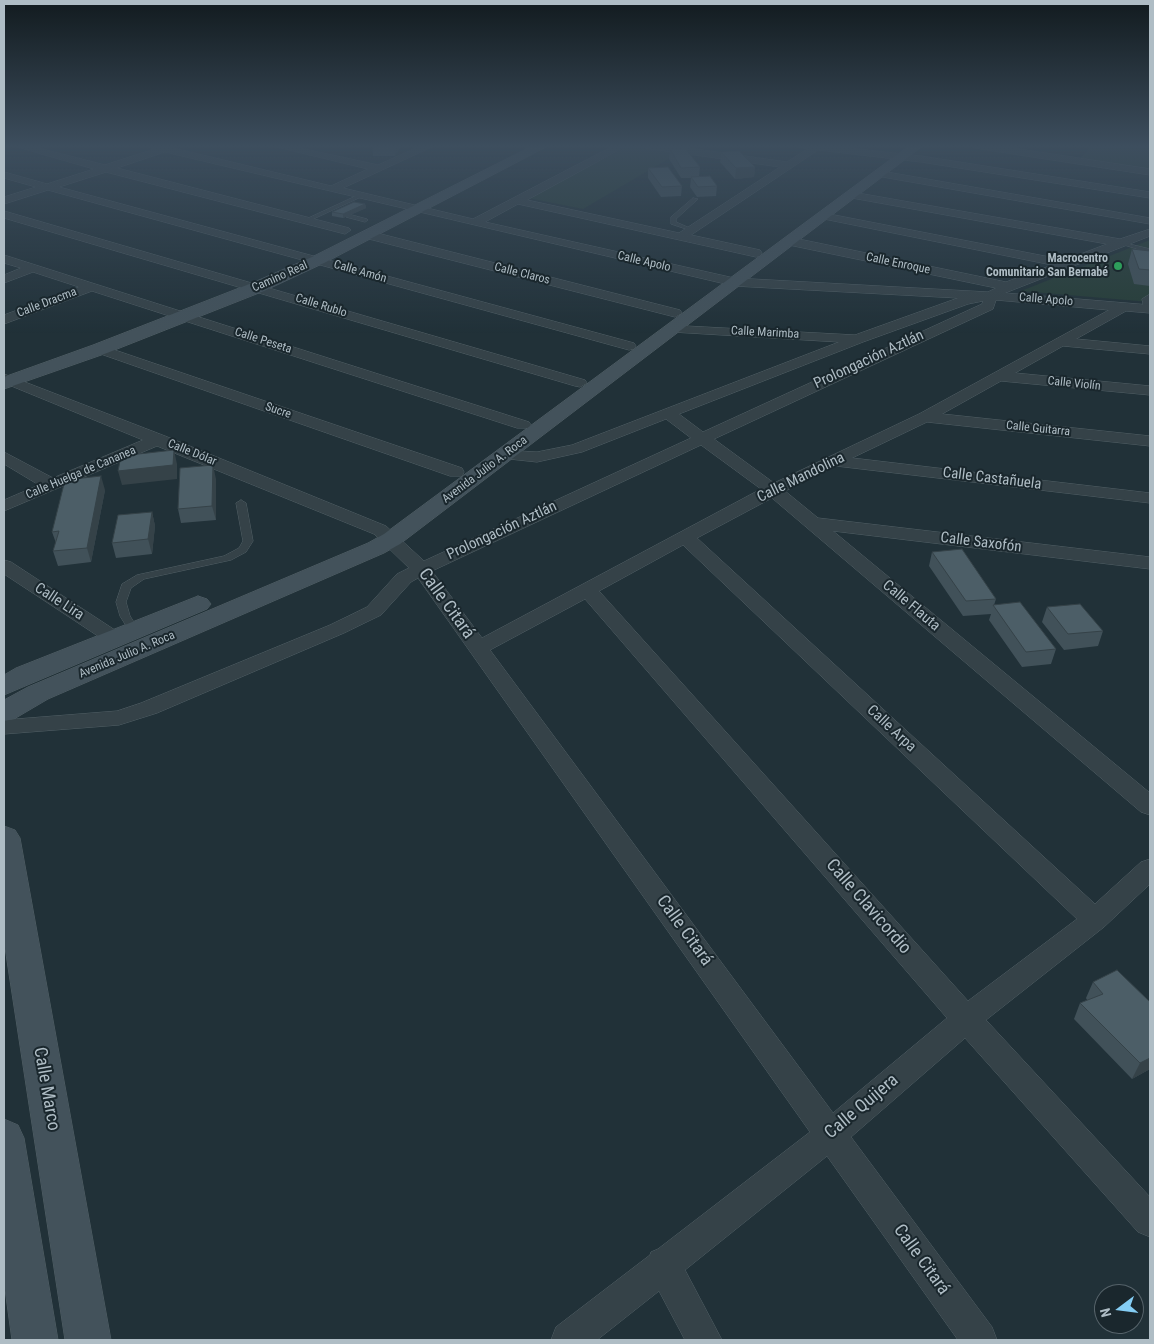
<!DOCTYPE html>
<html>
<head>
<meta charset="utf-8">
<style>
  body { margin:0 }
  #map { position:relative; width:1154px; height:1344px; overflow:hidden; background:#213138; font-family:"Roboto Condensed",sans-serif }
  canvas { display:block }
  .frame { position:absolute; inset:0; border:5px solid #afbdc5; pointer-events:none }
  .north { position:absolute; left:1094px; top:1284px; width:50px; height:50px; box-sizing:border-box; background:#1a272d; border:1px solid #56636a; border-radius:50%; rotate:255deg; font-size:14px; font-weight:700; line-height:20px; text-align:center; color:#afbdc5 }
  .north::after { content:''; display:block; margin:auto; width:18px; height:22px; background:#84cdf4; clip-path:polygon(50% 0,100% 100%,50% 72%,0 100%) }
</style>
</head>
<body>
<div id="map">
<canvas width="1154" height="1344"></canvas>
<div class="frame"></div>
<div class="north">N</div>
</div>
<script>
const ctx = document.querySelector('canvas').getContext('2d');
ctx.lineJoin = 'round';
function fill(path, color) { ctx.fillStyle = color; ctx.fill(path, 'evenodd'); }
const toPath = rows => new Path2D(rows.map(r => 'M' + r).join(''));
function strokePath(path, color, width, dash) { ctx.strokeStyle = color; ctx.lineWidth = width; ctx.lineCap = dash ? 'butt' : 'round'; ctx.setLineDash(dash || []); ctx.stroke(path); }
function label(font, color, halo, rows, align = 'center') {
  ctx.font = font + ' "Roboto Condensed",sans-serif'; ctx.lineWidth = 4; ctx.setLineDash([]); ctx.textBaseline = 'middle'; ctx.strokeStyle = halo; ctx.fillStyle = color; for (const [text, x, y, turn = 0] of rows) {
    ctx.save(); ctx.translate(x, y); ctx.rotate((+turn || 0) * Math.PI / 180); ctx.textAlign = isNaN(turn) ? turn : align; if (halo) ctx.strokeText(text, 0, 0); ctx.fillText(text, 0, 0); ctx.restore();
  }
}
const green = toPath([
  [630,145,682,151,583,209,528,198],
  [1092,145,1150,145,1150,169,1080,158],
  [1150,240,1150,302,1021,291]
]);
const lane = toPath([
  [358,195,363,196,309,221,304,220,358,195],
  [693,198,698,199,676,219,676,222,692,229,692,231,671,224,671,217,693,198],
  [348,214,367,219,368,220,365,222,346,217,346,215,348,214],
  [1121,242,1150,249,1150,253,1121,244,1121,242],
  [1150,294,1150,311,1148,311,1144,309,1142,299,1150,294],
  [241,500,246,503,253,541,246,552,231,560,144,579,131,588,126,602,130,616,139,630,138,632,130,632,120,616,116,602,122,584,137,575,224,556,239,548,243,541,236,503,241,500]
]);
const street = toPath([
  [10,145,27,145,105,165,154,149,143,145,161,145,331,186,368,169,268,145,287,145,378,165,422,145,436,145,343,188,473,219,615,145,628,145,527,200,679,233,780,167,645,148,640,145,668,145,787,162,807,149,791,145,824,145,921,156,1150,192,1150,198,921,162,818,150,691,235,760,250,762,253,760,256,756,257,518,204,485,222,734,278,988,292,996,288,789,245,783,241,789,237,1006,282,1052,265,824,219,818,216,824,213,1065,260,1107,244,852,198,847,195,852,192,1120,239,1150,229,1150,236,1005,293,1150,305,1150,313,1126,311,1076,339,1150,346,1150,354,1063,346,1015,373,1150,386,1150,395,1001,381,942,414,1150,436,1150,446,927,422,852,458,1150,493,1150,503,836,466,785,491,818,518,1150,557,1150,569,833,531,1150,793,1150,815,1141,812,772,498,697,538,1095,904,1141,862,1150,859,1150,884,1104,927,986,1020,1150,1197,1150,1237,1138,1232,965,1038,851,1137,992,1327,997,1340,958,1340,827,1156,685,1270,722,1340,685,1340,659,1291,597,1340,551,1340,556,1327,650,1255,651,1252,658,1249,810,1132,418,578,411,582,381,615,344,633,157,713,119,725,4,734,4,720,117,711,141,703,330,625,367,607,397,574,409,568,374,534,157,446,4,511,4,500,39,485,4,464,4,452,53,478,143,440,4,383,4,374,165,436,386,526,424,561,691,438,666,419,582,452,537,462,500,458,498,454,500,450,537,452,572,445,839,342,672,332,667,331,665,328,667,325,855,335,958,298,734,286,165,152,117,168,349,228,351,230,345,234,106,172,59,187,634,343,636,346,634,349,629,350,48,190,4,204,4,197,36,187,4,178,4,172,47,184,94,169,10,145],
  [996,300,1109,310,919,414,774,483,714,439,993,309,996,300],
  [983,301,982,304,703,432,679,414,863,342,968,304,983,301],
  [701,445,761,489,482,638,432,571,701,445],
  [683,545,1077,919,968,1001,599,591,683,545],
  [585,599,947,1018,833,1113,490,650,585,599],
  [969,145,994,145,1150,169,1150,175,974,148,969,145],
  [881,171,1150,218,1150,224,877,176,876,174,881,171],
  [4,211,585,380,587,383,580,387,575,386,4,218,4,211],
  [369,231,680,310,682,313,675,317,365,238,363,235,369,231],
  [4,255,529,422,531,425,529,428,517,428,92,291,4,324,4,315,79,287,33,272,4,283,4,275,21,268,4,263,4,255],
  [100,345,462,468,464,472,462,476,450,476,95,352,93,349,100,345],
  [4,560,11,562,121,634,124,638,121,642,114,644,107,642,4,574,4,560]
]);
const secondary = toPath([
  [534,145,550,145,324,263,264,291,107,353,4,389,4,377,93,345,252,283,312,257,534,145],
  [910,145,924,145,400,544,384,553,48,699,14,719,4,721,4,700,28,687,368,543,384,534,910,145],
  [198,596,207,599,211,604,207,609,4,695,4,675,16,668,198,596],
  [4,826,15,830,20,838,111,1340,65,1340,4,941,4,826],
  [4,1119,18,1125,24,1138,58,1340,12,1340,4,1282,4,1119]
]);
const wall = toPath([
  [402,145,395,156,373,156,372,146],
  [670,149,700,167,699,176,717,186,716,196,697,197,690,187,691,178,681,178,669,159],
  [721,152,755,167,754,177,735,179,720,162],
  [648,168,682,186,681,196,661,197,648,178],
  [365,204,366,208,343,218,332,216,332,212],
  [1132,249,1150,251,1150,286,1134,284,1128,264],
  [216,479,216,520,181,523,178,509],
  [105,490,91,562,58,566,53,551,56,543,52,532],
  [152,512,155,526,152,554,116,558,112,543],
  [932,552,996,599,994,605,1056,649,1051,664,1022,667,989,620,991,614,963,616,929,566],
  [1047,607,1103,631,1098,646,1064,650,1042,622],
  [1093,982,1150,1002,1150,1069,1132,1079,1074,1019,1080,1003,1087,1000,1086,998]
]);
const shadedWall = toPath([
  [395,145,402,145,395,156,394,146],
  [755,167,754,177,735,179,736,168],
  [365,204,366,208,343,218,343,214],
  [174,450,177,464,177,479,122,485,118,471],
  [213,465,216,479,216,520,212,506],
  [101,476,105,490,91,562,87,548],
  [152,512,155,526,152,554,148,539],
  [1150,1058,1150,1069,1132,1079,1140,1063]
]);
const building = toPath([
  [372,145,395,145,394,146,372,146,372,145],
  [685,148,700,167,681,168,670,149,685,148],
  [739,151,755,167,736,168,721,152,739,151],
  [668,167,682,186,662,187,648,168,668,167],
  [710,176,717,186,698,187,691,177,710,176],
  [354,202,365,204,343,214,332,212,354,202],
  [1132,249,1150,251,1150,270,1139,269,1132,249],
  [174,450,173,465,118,471,121,456,174,450],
  [213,465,212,506,178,509,180,468,213,465],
  [101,476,87,548,53,551,59,531,52,532,65,480,101,476],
  [152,512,148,539,112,543,118,515,152,512],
  [962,549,996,599,966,601,932,552,962,549],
  [1020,602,1056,649,1026,652,993,605,1020,602],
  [1080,604,1103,631,1068,634,1047,607,1080,604],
  [1117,970,1150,1002,1150,1058,1140,1063,1080,1003,1103,994,1093,982,1117,970]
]);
const markers = [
  [1118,266,5,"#2e9e5b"]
];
const farPoinames = [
  ["Macrocentro",1108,259],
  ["Comunitario San Bernabé",1108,273]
];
const farStreetnames = [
  ["Calle Apolo",644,262,13],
  ["Calle Enroque",898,264,12],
  ["Calle Amón",360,272,16],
  ["Calle Claros",522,274,14],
  ["Camino Real",280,277,-24],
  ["Calle Apolo",1046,300,5],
  ["Calle Dracma",47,303,-21],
  ["Calle Rublo",321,306,17],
  ["Calle Marimba",765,333,3],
  ["Calle Peseta",263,341,18],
  ["Calle Violín",1074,384,6],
  ["Sucre",278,411,19],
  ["Calle Guitarra",1038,429,6],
  ["Calle Dólar",192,453,22],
  ["Avenida Julio A. Roca",485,470,-37],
  ["Calle Huelga de Cananea",81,473,-23],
  ["Avenida Julio A. Roca",127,655,-23]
];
const streetNames = [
  ["Prolongación Aztlán",869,360,-25],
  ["Calle Mandolina",801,478,-26],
  ["Calle Castañuela",992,479,7],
  ["Prolongación Aztlán",502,531,-25],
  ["Calle Saxofón",981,543,7],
  ["Calle Lira",59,602,33],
  ["Calle Flauta",911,606,40],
  ["Calle Arpa",891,729,43]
];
const nearStreetnames = [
  ["Calle Citará",446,604,54],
  ["Calle Clavicordio",868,907,49],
  ["Calle Citará",684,931,54],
  ["Calle Marco",46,1089,80],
  ["Calle Quijera",862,1107,-40],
  ["Calle Citará",921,1260,54]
];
fill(green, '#263d37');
strokePath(lane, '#526066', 1);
strokePath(street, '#526066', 1);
strokePath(secondary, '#526066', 1);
fill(lane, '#354248');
fill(street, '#354248');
fill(secondary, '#43525b');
fill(wall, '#415159');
fill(shadedWall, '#354248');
fill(building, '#4c5e67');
strokePath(building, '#354248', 1);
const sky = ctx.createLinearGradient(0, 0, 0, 333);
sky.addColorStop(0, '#121b1f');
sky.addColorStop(0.44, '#3d4e5e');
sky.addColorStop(1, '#3d4e5e00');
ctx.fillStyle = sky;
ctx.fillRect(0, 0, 1154, 333);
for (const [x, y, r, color] of markers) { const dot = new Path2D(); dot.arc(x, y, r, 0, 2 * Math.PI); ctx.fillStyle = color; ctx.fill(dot); strokePath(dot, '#1a272d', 2); }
label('bold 12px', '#afbdc5', '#1a272d', farPoinames, 'right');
label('12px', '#afbdc5', '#1a272d', farStreetnames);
label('15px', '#afbdc5', '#1a272d', streetNames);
label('18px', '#afbdc5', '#1a272d', nearStreetnames);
</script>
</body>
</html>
